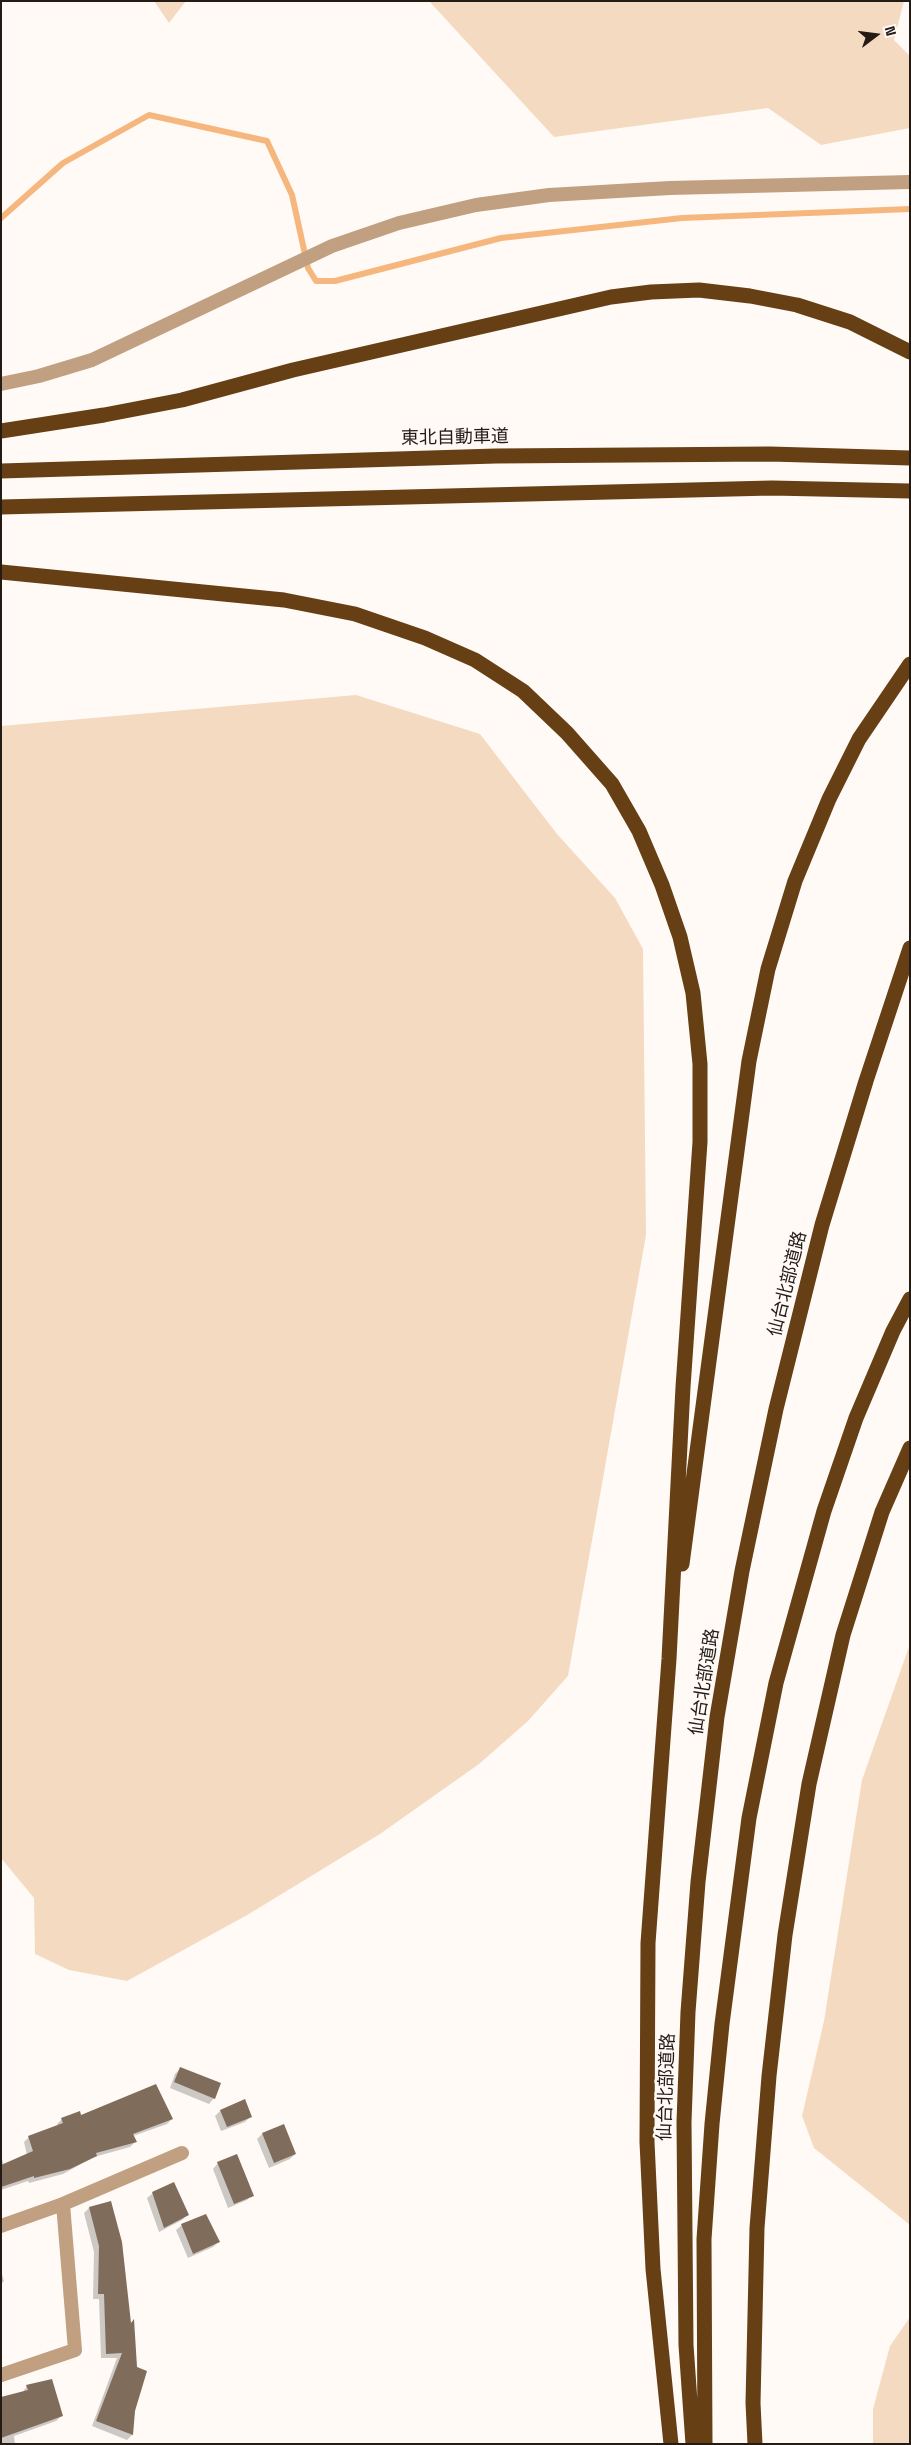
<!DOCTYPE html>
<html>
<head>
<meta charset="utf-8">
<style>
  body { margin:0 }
  #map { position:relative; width:911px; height:2445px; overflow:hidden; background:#fffaf6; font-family:"Space Grotesk",sans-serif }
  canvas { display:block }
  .frame { position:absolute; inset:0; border:2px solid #231b14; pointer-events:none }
  .north { position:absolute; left:851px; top:10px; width:50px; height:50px; -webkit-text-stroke:4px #fffaf6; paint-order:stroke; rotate:75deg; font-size:14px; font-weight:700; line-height:20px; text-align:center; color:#231b14 }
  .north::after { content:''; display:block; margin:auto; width:18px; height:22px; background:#231b14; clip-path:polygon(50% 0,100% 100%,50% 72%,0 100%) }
</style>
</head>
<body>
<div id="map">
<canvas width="911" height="2445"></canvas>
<div class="frame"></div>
<div class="north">N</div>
</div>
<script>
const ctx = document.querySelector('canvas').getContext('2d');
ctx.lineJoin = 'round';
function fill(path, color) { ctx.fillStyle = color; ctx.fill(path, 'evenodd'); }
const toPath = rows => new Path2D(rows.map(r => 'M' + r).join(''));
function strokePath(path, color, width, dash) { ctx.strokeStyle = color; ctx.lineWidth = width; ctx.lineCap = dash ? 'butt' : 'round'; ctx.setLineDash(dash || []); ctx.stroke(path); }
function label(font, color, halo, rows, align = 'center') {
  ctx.font = font + ' "Space Grotesk","Noto Sans JP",sans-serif'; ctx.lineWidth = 5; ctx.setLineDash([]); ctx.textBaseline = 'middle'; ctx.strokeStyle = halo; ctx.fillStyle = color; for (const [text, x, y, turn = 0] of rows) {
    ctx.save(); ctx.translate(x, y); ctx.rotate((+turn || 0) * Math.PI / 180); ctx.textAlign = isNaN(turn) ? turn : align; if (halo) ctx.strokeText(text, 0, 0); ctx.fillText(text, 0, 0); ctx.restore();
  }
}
const green = toPath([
  [154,1,186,1,169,23],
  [429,1,904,1,894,40,910,56,910,128,821,145,768,108,554,137],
  [356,695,480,734,557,834,615,898,643,949,646,1235,568,1676,528,1721,479,1764,380,1834,249,1914,127,1981,69,1970,35,1954,34,1898,1,1858,1,726],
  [910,1644,910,2225,814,2148,802,2116,824,2021,862,1780],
  [910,2317,910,2444,873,2444,873,2409,890,2346]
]);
const shadow = toPath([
  [181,2068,214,2098,209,2104,170,2088,175,2074],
  [220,2111,251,2116,245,2122,221,2131,215,2116],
  [80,2117,172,2119,167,2124,133,2136,135,2142,130,2147,94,2157,63,2174,29,2183,28,2181,1,2190,1,2156,4,2165,27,2155,24,2142,29,2137,58,2127,57,2124,62,2119],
  [283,2125,295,2154,290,2159,269,2168,257,2139,262,2134],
  [218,2163,252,2195,247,2200,228,2208,213,2169],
  [153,2193,187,2215,182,2220,159,2232,147,2198],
  [110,2203,134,2411,132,2435,127,2440,92,2426,117,2358,101,2358,99,2299,93,2299,94,2252,84,2213,89,2208],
  [182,2225,218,2242,213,2247,188,2258,176,2230],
  [1,2271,4,2281,1,2284],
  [27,2386,61,2416,56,2421,14,2436,15,2444,1,2444,1,2399,22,2393]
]);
const stream = toPath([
  [1,218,63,163,149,115,267,141,292,195,308,268,316,281,335,281,501,238,682,218,910,209]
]);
const building = toPath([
  [180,2067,221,2083,215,2099,174,2082],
  [156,2084,173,2119,133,2134,137,2142,96,2153,97,2156,70,2169,34,2178,34,2176,1,2187,1,2165,33,2151,28,2136,63,2123,61,2118,80,2111,81,2115],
  [245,2099,252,2117,227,2127,220,2110],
  [284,2124,296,2154,274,2163,262,2133],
  [237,2154,254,2196,234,2204,217,2162],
  [174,2182,189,2215,164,2228,152,2192],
  [111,2201,122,2242,131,2323,134,2319,137,2367,147,2371,135,2411,133,2435,96,2421,122,2353,106,2354,104,2294,98,2294,99,2246,89,2207],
  [206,2214,220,2242,193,2254,181,2224],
  [52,2379,63,2416,1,2438,1,2397,28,2390,26,2385]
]);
const minor = toPath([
  [1,2226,63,2204,182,2153],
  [1,2375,75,2350,63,2204]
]);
const tertiary = toPath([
  [1,384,39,376,92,360,332,246,399,223,476,205,549,195,670,188,910,182]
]);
const motorway = toPath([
  [1,431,104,415,182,400,293,370,611,297,651,292,699,290,750,296,797,305,850,322,910,352],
  [1,471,496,456,770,454,910,458],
  [1,507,772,488,910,491],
  [1,572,284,600,355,614,425,638,475,660,523,691,567,733,612,784,639,831,662,885,680,937,693,993,700,1064,700,1142,683,1387,669,1659,648,1943,647,2142,653,2269,671,2444],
  [682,1564,749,1061,768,969,795,881,829,799,859,739,910,664],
  [693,2444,686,2345,684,2122,688,2012,698,1882,717,1717,742,1571,776,1409,822,1225,866,1081,910,948],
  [705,2444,704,2239,712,2124,722,2024,749,1818,776,1683,824,1511,856,1418,893,1331,910,1299],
  [755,2444,753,2403,757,2228,769,2076,785,1935,809,1784,843,1635,882,1512,910,1448]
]);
const streetNames = [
  ["東北自動車道",455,438,-1],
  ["仙台北部道路",788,1284,-76],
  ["仙台北部道路",705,1682,-81],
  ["仙台北部道路",667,2087,-88]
];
fill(green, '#f5dac2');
fill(shadow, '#0003');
strokePath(stream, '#f6b77e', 6);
fill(building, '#806c5b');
strokePath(minor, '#c19f81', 14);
strokePath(tertiary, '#c19f81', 14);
strokePath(motorway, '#663f15', 15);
label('18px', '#231b14', '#fffaf6', streetNames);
</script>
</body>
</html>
